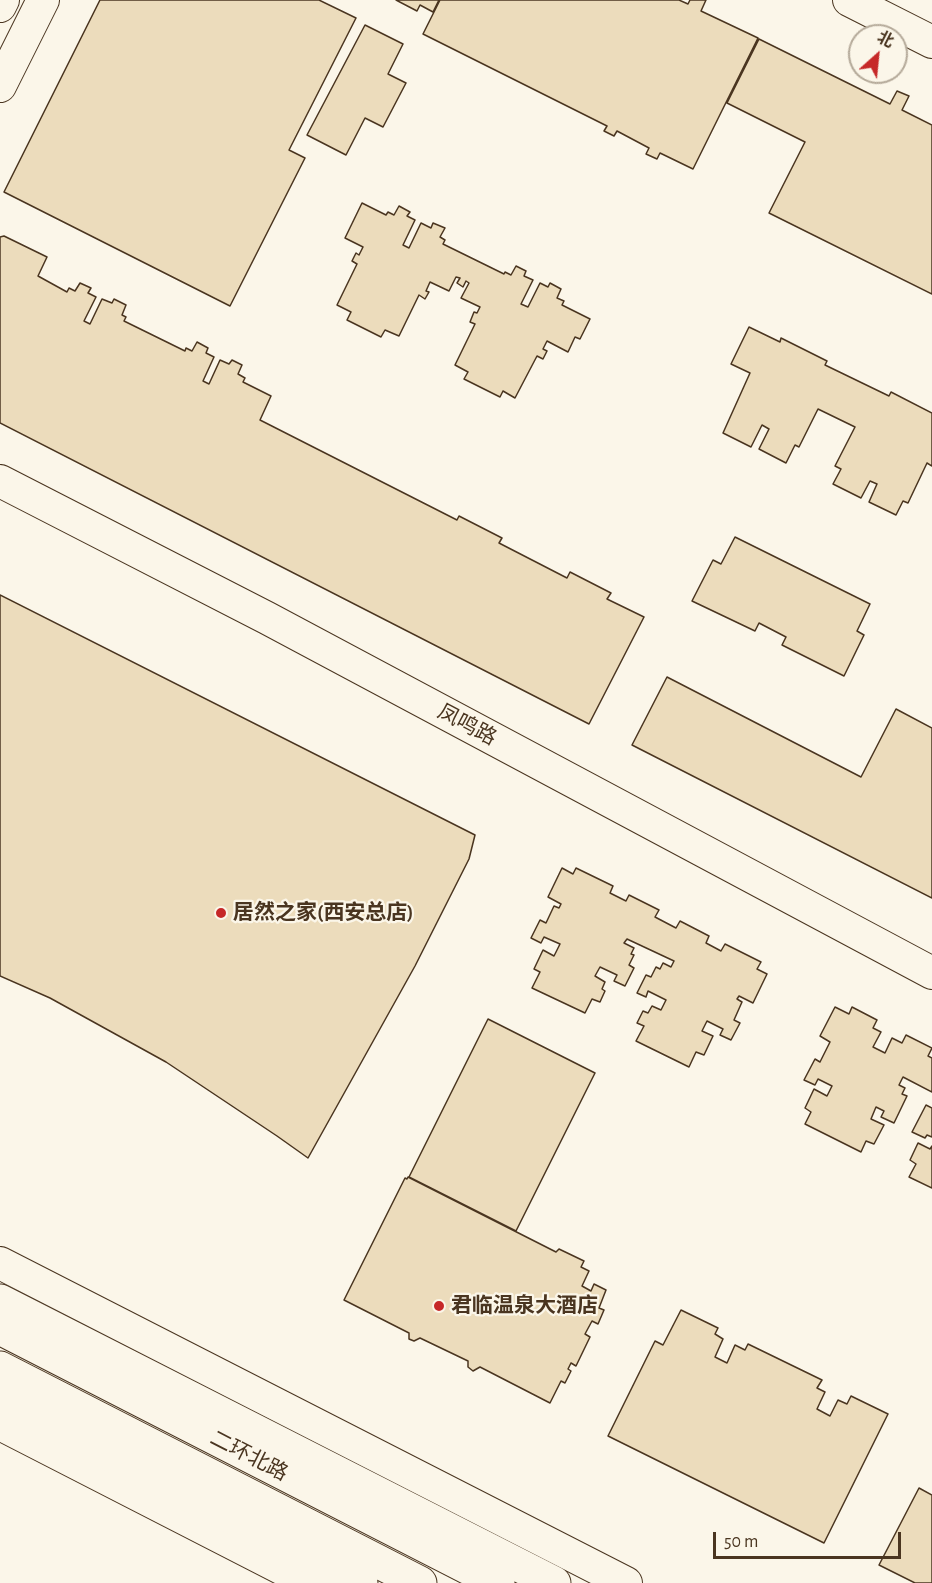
<!DOCTYPE html>
<html>
<head>
<meta charset="utf-8">
<style>
  body { margin:0 }
  #map { position:relative; width:932px; height:1583px; overflow:hidden; background:#fbf6e9; font-family:"Alegreya Sans","Noto Sans SC",sans-serif }
  canvas { display:block }
  .north { position:absolute; left:848px; top:24px; width:60px; height:60px; box-sizing:border-box; background:#fbf6e9; border:2px solid #b4a999; border-radius:50%; rotate:27deg; font-size:16px; font-weight:700; line-height:24px; text-align:center; color:#4a3520 }
  .north::after { content:''; display:block; margin:auto; width:21px; height:27px; background:#c62828; clip-path:polygon(50% 0,100% 100%,50% 72%,0 100%) }
  .scale { position:absolute; left:713px; top:1532px; width:188px; height:27px; box-sizing:border-box; border:3px solid #4a3520; border-top:0; padding-left:8px; font-size:18px; line-height:21px; white-space:nowrap; color:#4a3520; -webkit-text-stroke:4px #fbf6e9; paint-order:stroke }
</style>
</head>
<body>
<div id="map">
<canvas width="932" height="1583"></canvas>
<div class="north">北</div>
<div class="scale">50 m</div>
</div>
<script>
const ctx = document.querySelector('canvas').getContext('2d');
ctx.lineJoin = 'round';
function fill(path, color) { ctx.fillStyle = color; ctx.fill(path, 'evenodd'); }
const toPath = rows => new Path2D(rows.map(r => 'M' + r).join(''));
function strokePath(path, color, width, dash) { ctx.strokeStyle = color; ctx.lineWidth = width; ctx.lineCap = dash ? 'butt' : 'round'; ctx.setLineDash(dash || []); ctx.stroke(path); }
function label(font, color, halo, rows, align = 'center') {
  ctx.font = font + ' "Alegreya Sans","Noto Sans SC",sans-serif'; ctx.lineWidth = 4.5; ctx.setLineDash([]); ctx.textBaseline = 'middle'; ctx.strokeStyle = halo; ctx.fillStyle = color; for (const [text, x, y, turn = 0] of rows) {
    ctx.save(); ctx.translate(x, y); ctx.rotate((+turn || 0) * Math.PI / 180); ctx.textAlign = isNaN(turn) ? turn : align; if (halo) ctx.strokeText(text, 0, 0); ctx.fillText(text, 0, 0); ctx.restore();
  }
}
const building = toPath([
  [100,0,319,0,356,18,289,150,305,158,230,306,4,192,100,0],
  [396,0,439,0,433,12,420,5,417,11,396,0],
  [440,0,679,0,688,4,690,0,706,0,701,11,758,38,693,169,660,153,657,159,646,154,649,148,617,131,614,136,604,131,607,126,423,34,440,0],
  [365,25,403,44,388,74,406,83,383,127,365,118,346,155,307,135,365,25],
  [759,39,890,104,897,91,909,96,902,110,932,125,932,294,769,213,805,142,727,103,759,39],
  [362,203,386,215,388,212,394,215,399,206,410,212,407,216,415,220,403,245,409,248,421,223,431,228,433,223,445,228,440,237,445,240,443,244,504,274,505,272,511,275,516,266,526,271,524,276,533,280,521,304,528,307,540,283,548,287,550,283,561,289,557,298,564,301,562,305,590,319,580,339,575,337,568,352,547,341,543,349,547,351,543,359,537,356,515,398,503,391,500,397,464,379,468,372,455,365,475,324,470,322,474,312,477,313,480,307,461,298,469,283,466,281,463,287,457,283,460,278,456,277,449,291,430,282,426,291,429,292,425,299,419,295,399,336,385,330,381,337,347,320,351,312,337,305,357,264,352,261,356,253,359,255,363,247,345,238,362,203],
  [4,236,47,257,38,276,67,292,69,288,75,291,80,283,91,288,88,293,96,297,84,321,90,324,102,299,112,303,114,299,126,305,122,315,126,317,124,321,185,351,186,348,192,351,197,342,208,348,206,353,214,357,203,381,209,384,220,360,229,364,232,360,242,365,238,374,245,378,243,382,271,396,260,420,457,520,459,516,502,538,499,543,567,578,570,572,611,593,607,599,644,617,589,724,0,423,0,237,4,236],
  [749,327,780,342,781,338,827,361,825,365,889,396,891,392,932,413,932,466,927,463,908,503,903,501,896,515,869,502,877,484,870,481,861,498,833,484,841,469,835,466,855,427,818,409,799,447,795,445,786,463,759,449,769,429,762,425,751,447,723,433,750,373,731,364,749,327],
  [735,537,870,604,857,631,864,635,844,676,782,645,786,637,759,623,755,631,692,601,713,560,721,564,735,537],
  [0,595,475,835,469,859,415,966,308,1158,277,1136,166,1062,50,998,0,976,0,595],
  [667,677,861,777,896,709,932,728,932,898,632,745,667,677],
  [562,868,573,874,576,868,613,886,610,893,626,901,629,895,659,910,655,917,676,928,680,921,709,936,706,943,721,951,725,944,761,962,757,969,767,974,753,1003,739,996,737,999,742,1002,734,1020,740,1023,731,1040,720,1035,723,1029,707,1021,702,1031,713,1036,704,1055,696,1052,689,1067,636,1041,644,1026,637,1023,643,1011,648,1013,652,1006,661,1010,666,1000,648,991,646,997,637,993,646,975,651,977,656,967,660,969,663,963,671,967,674,961,627,939,624,943,634,948,631,954,634,955,629,965,634,968,625,986,614,981,617,975,600,967,595,976,605,982,602,989,605,991,600,1002,592,999,585,1013,532,988,540,972,534,969,543,950,554,956,560,944,544,937,541,943,531,938,540,920,546,923,554,906,559,908,561,904,548,897,562,868],
  [835,1007,849,1014,852,1007,877,1020,873,1028,881,1032,873,1047,885,1053,892,1038,902,1043,906,1035,932,1048,928,1056,932,1058,932,1092,903,1077,899,1085,905,1088,902,1094,907,1096,894,1123,881,1117,884,1111,876,1107,871,1119,884,1125,874,1144,866,1141,861,1152,805,1124,811,1112,805,1108,814,1089,827,1096,832,1086,818,1079,815,1085,804,1080,815,1059,820,1062,830,1042,820,1036,835,1007],
  [488,1019,595,1073,516,1231,409,1177,488,1019],
  [926,1105,932,1108,932,1137,927,1135,925,1138,912,1132,926,1105],
  [918,1143,930,1149,932,1146,932,1188,909,1177,916,1164,910,1160,918,1143],
  [408,1177,556,1252,559,1249,584,1261,581,1267,589,1271,582,1286,591,1291,594,1284,606,1290,599,1308,604,1310,598,1324,592,1321,585,1334,590,1337,576,1366,571,1363,568,1369,571,1371,565,1383,561,1381,550,1403,480,1367,473,1371,468,1367,468,1361,420,1338,414,1341,409,1339,409,1333,344,1300,405,1178,407,1179,408,1177],
  [681,1310,718,1328,715,1334,723,1339,715,1357,727,1363,735,1345,745,1350,748,1344,822,1380,817,1388,825,1392,817,1409,830,1416,838,1400,847,1404,851,1396,888,1414,824,1543,608,1436,655,1341,663,1345,681,1310],
  [919,1488,932,1495,932,1583,915,1583,879,1565,919,1488]
]);
const secondary = toPath([
  [849,0,932,42],
  [0,6,3,0],
  [0,86,43,0],
  [0,481,267,618,932,973],
  [0,1263,626,1583],
  [0,1424,310,1583]
]);
const highway = toPath([
  [0,1301,554,1583],
  [0,1328,498,1583],
  [0,1368,420,1583],
  [0,1398,361,1583]
]);
const markers = [
  [221,913,6,"#c62828"],
  [439,1306,6,"#c62828"]
];
const streetNames = [
  ["凤鸣路",467,725,28],
  ["二环北路",249,1456,27]
];
const poiNames = [
  ["居然之家(西安总店)",233,913],
  ["君临温泉大酒店",451,1306]
];
fill(building, '#ecdcbc');
strokePath(building, '#4a3520', 1.5);
strokePath(secondary, '#4a3520', 34);
strokePath(highway, '#4a3520', 35);
strokePath(secondary, '#fbf6e9', 32);
strokePath(highway, '#fbf6e9', 33);
for (const [x, y, r, color] of markers) { const dot = new Path2D(); dot.arc(x, y, r, 0, 2 * Math.PI); ctx.fillStyle = color; ctx.fill(dot); strokePath(dot, '#fbf6e9', 2); }
label('21px', '#4a3520', '#fbf6e9', streetNames);
label('bold 21px', '#4a3520', '#fbf6e9', poiNames, 'left');
</script>
</body>
</html>
